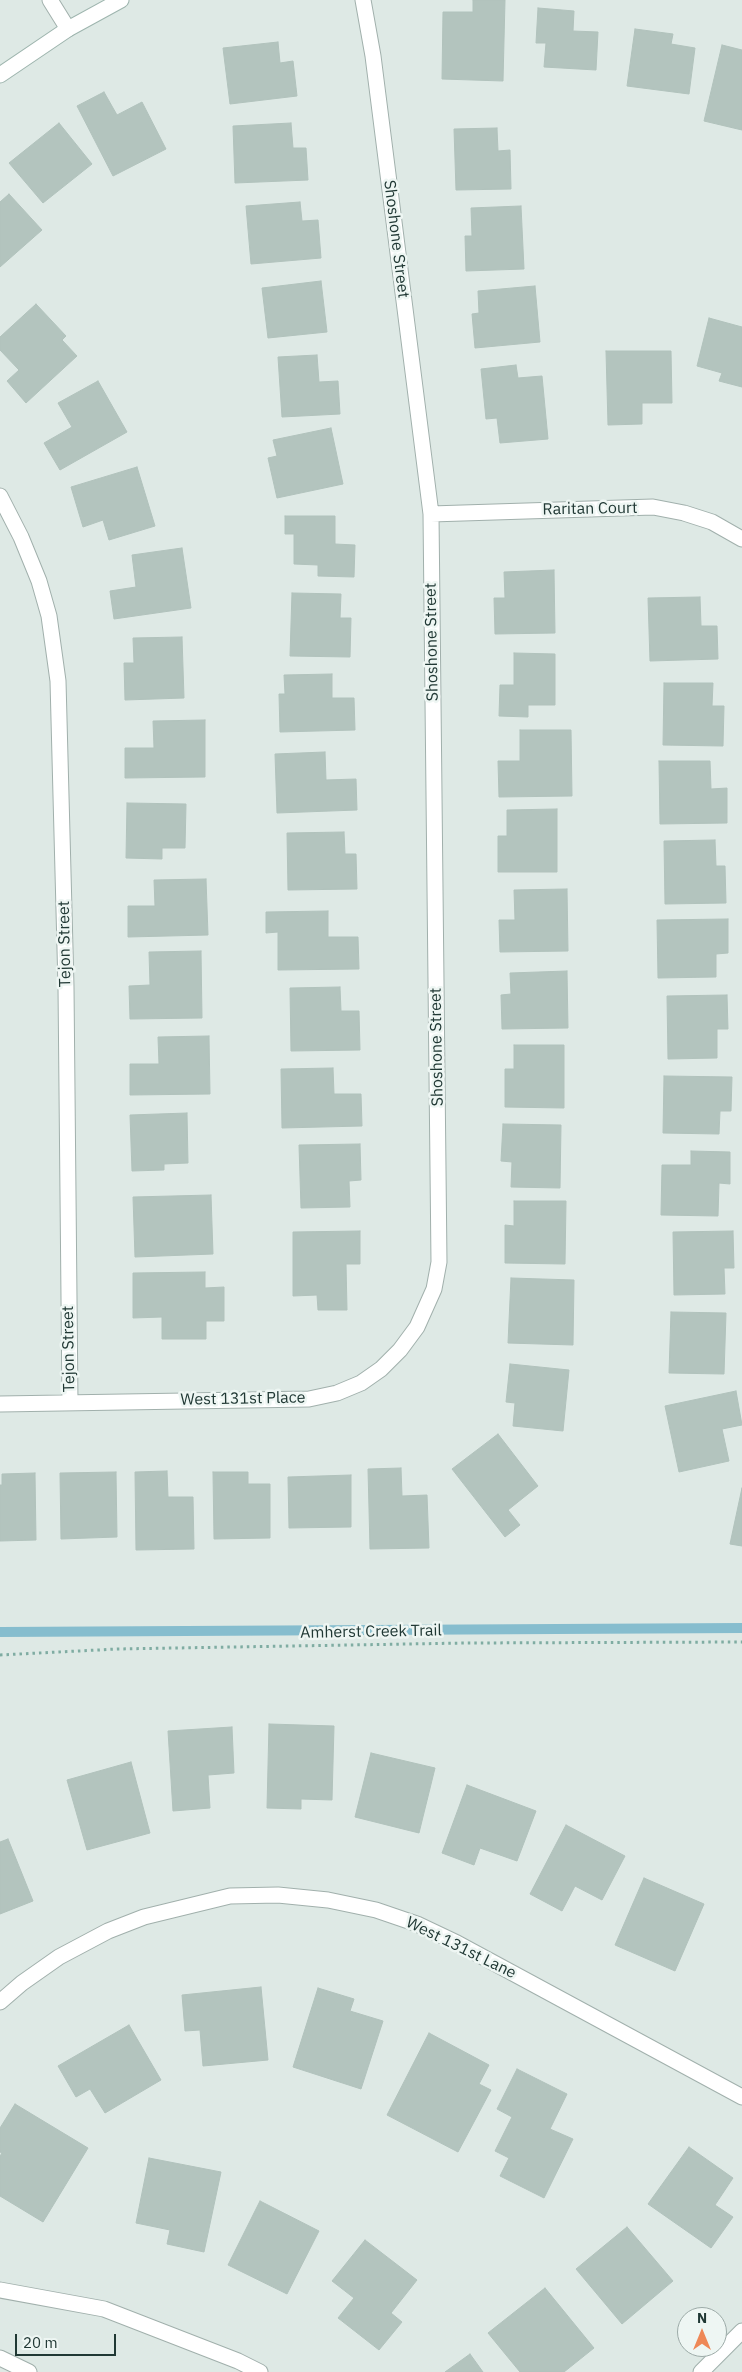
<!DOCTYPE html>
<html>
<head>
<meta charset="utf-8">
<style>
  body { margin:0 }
  #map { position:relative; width:742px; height:2372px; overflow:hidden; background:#dee9e5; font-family:"IBM Plex Sans",sans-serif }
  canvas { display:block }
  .north { position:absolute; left:677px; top:2307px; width:50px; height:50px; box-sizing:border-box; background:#eef6f3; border:1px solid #9caaa7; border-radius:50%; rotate:0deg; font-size:14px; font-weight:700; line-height:20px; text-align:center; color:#203834 }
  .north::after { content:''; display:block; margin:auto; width:18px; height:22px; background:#ee8857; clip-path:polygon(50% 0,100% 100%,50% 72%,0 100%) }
  .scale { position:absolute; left:15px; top:2334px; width:101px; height:22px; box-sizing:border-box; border:2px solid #203834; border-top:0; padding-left:6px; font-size:15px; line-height:18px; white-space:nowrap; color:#203834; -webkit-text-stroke:4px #eef6f3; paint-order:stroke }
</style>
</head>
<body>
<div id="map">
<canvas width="742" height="2372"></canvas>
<div class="north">N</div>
<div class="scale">20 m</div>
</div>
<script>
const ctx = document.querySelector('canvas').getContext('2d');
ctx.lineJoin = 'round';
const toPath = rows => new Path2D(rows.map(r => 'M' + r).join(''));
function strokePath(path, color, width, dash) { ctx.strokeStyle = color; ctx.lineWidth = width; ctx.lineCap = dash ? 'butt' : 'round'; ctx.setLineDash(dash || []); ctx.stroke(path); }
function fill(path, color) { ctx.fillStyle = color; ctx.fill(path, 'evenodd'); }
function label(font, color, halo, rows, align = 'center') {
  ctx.font = font + ' "IBM Plex Sans",sans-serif'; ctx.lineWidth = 5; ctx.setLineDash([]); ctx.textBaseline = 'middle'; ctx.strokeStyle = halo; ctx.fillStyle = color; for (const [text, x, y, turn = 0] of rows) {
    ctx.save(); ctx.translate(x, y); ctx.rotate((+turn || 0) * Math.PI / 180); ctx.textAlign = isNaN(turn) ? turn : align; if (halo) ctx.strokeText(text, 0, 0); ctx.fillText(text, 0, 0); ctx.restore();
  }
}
const stream = toPath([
  [0,1632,742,1628]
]);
const building = toPath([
  [473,0,505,0,503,81,442,79,443,12,473,12,473,0],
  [538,8,574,11,573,31,598,32,596,70,544,67,546,43,536,43,538,8],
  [635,29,673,34,671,44,695,48,689,94,627,86,635,29],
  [278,42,280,63,293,61,297,96,230,104,223,48,278,42],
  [722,45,742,50,742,130,704,121,722,45],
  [104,92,117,115,142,102,166,149,113,176,77,106,104,92],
  [59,123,92,164,43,203,9,163,59,123],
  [291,123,293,148,306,148,308,180,235,183,233,126,291,123],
  [497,128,498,151,510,150,511,189,456,190,454,129,497,128],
  [9,194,42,230,0,267,0,202,9,194],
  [300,202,302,221,318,220,321,258,251,264,246,206,300,202],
  [521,206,524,269,466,271,465,236,472,236,471,208,521,206],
  [321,281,327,332,268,338,262,288,321,281],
  [535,286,540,342,475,348,472,314,479,313,478,291,535,286],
  [36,304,66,336,62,340,77,356,26,403,7,381,19,370,0,350,0,337,36,304],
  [709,318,742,327,742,387,719,381,722,373,697,366,709,318],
  [606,351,671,351,672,403,642,403,642,424,608,425,606,351],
  [317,355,319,382,338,381,340,414,282,417,278,357,317,355],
  [516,365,518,378,542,376,548,439,500,443,497,418,486,419,481,369,516,365],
  [98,381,127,432,60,470,44,443,72,427,58,403,98,381],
  [331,428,343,484,277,498,268,458,277,456,273,440,331,428],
  [137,467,155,526,109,540,103,520,83,527,71,487,137,467],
  [285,516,335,516,335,544,355,545,354,577,318,576,318,565,294,564,294,534,285,534,285,516],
  [182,548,191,608,114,619,110,591,136,587,132,555,182,548],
  [554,570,555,633,495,634,494,598,505,598,504,572,554,570],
  [292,593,341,594,340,618,351,618,350,657,290,656,292,593],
  [700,597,701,626,717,626,718,659,650,661,648,598,700,597],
  [182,637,184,698,125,700,124,663,134,663,133,638,182,637],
  [514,653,555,654,555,705,528,705,528,717,499,716,500,685,514,685,514,653],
  [332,674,332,698,354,698,355,730,280,732,279,694,285,694,284,675,332,674],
  [664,683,713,683,712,706,724,706,723,746,663,745,664,683],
  [205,720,205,777,125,778,125,748,154,748,153,721,205,720],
  [520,730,571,730,572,796,499,797,498,761,520,761,520,730],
  [325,752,326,780,356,779,357,810,277,813,275,754,325,752],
  [659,761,710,761,711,789,727,788,727,823,660,824,659,761],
  [127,803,186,804,185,848,162,848,162,859,126,858,127,803],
  [557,809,557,872,498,872,498,836,507,836,507,810,557,809],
  [344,832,345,854,356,854,357,889,288,890,287,833,344,832],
  [715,840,716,866,725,866,726,903,665,904,664,841,715,840],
  [206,879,208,935,128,937,128,906,155,906,154,880,206,879],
  [567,889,568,951,500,952,499,920,515,920,514,890,567,889],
  [328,911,328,937,358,937,359,969,278,970,278,932,266,933,266,912,328,911],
  [728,919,728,953,716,954,716,977,658,978,657,920,728,919],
  [201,951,202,1018,130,1019,129,986,150,985,149,952,201,951],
  [567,971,568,1028,502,1029,501,995,511,994,510,973,567,971],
  [340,987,341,1011,359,1011,360,1050,291,1051,290,988,340,987],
  [727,995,728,1029,717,1029,717,1058,668,1059,667,996,727,995],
  [209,1036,210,1094,130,1095,130,1064,159,1064,158,1037,209,1036],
  [514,1045,564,1045,564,1108,505,1107,505,1069,514,1069,514,1045],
  [333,1068,334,1094,361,1094,362,1126,282,1128,281,1069,333,1068],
  [664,1076,732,1077,731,1111,720,1111,719,1134,663,1133,664,1076],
  [187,1113,188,1163,164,1164,164,1170,132,1171,130,1115,187,1113],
  [503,1124,561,1125,560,1188,511,1187,512,1162,501,1161,503,1124],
  [360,1144,361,1180,349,1181,350,1207,301,1208,299,1145,360,1144],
  [691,1151,730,1152,730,1184,719,1183,718,1216,661,1215,662,1165,691,1165,691,1151],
  [211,1195,213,1254,135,1257,133,1197,211,1195],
  [514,1201,566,1201,565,1264,505,1263,505,1225,514,1226,514,1201],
  [360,1231,360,1264,346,1264,347,1310,318,1310,317,1295,293,1296,293,1232,360,1231],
  [733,1231,734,1268,724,1268,725,1294,674,1295,673,1232,733,1231],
  [205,1272,205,1288,224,1287,224,1321,206,1321,206,1339,162,1339,162,1317,133,1318,133,1273,205,1272],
  [511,1278,574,1280,573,1345,508,1343,511,1278],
  [671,1312,726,1313,724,1374,669,1373,671,1312],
  [510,1364,569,1370,563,1431,513,1426,515,1403,506,1402,510,1364],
  [736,1391,742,1425,722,1429,729,1461,679,1472,665,1406,736,1391],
  [498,1434,538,1486,508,1510,520,1525,505,1537,452,1469,498,1434],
  [401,1468,402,1496,427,1495,429,1548,370,1549,368,1469,401,1468],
  [167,1471,168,1497,193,1497,194,1549,136,1550,135,1472,167,1471],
  [116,1472,117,1537,61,1539,60,1473,116,1472],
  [213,1472,248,1472,248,1484,270,1484,270,1538,214,1539,213,1472],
  [35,1473,36,1540,0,1541,0,1485,2,1485,2,1474,35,1473],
  [351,1475,351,1527,289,1528,288,1477,351,1475],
  [742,1488,742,1546,730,1544,742,1488],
  [269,1724,334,1726,332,1800,301,1799,301,1809,267,1808,269,1724],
  [232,1727,234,1773,208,1775,210,1808,173,1811,168,1731,232,1727],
  [371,1753,435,1768,419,1833,355,1817,371,1753],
  [131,1762,150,1833,87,1850,67,1780,131,1762],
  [467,1785,536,1811,517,1861,480,1848,474,1865,442,1853,467,1785],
  [566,1825,625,1856,602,1900,575,1886,562,1911,530,1894,566,1825],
  [8,1839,33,1901,0,1914,0,1842,8,1839],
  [644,1878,704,1904,675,1971,615,1945,644,1878],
  [261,1987,268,2060,203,2066,200,2030,185,2031,182,1995,261,1987],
  [318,1988,354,1999,350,2011,383,2021,361,2089,293,2067,318,1988],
  [129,2025,161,2080,105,2113,90,2089,76,2097,58,2066,129,2025],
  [429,2033,489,2065,479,2084,491,2090,458,2152,387,2115,429,2033],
  [517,2069,567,2094,550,2129,573,2139,544,2198,500,2176,509,2158,495,2151,512,2117,497,2109,517,2069],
  [15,2104,88,2148,43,2222,0,2196,0,2156,2,2153,0,2152,0,2128,15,2104],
  [689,2147,733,2178,715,2205,733,2217,711,2248,648,2204,689,2147],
  [149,2158,221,2172,204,2252,167,2244,170,2230,136,2223,149,2158],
  [260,2201,319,2231,287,2294,228,2265,260,2201],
  [627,2227,673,2281,622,2324,576,2269,627,2227],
  [365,2240,417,2280,391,2313,402,2322,379,2350,338,2318,354,2298,332,2281,365,2240],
  [545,2288,594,2348,564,2372,520,2372,488,2333,545,2288],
  [470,2354,483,2372,445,2372,470,2354]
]);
const path = toPath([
  [0,1655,117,1649,466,1643,742,1642]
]);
const street = toPath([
  [50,0,68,29],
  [0,496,21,537,39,581,49,616,58,681,66,987,70,1402],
  [431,514,653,507,684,513,712,522,742,539],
  [0,1404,309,1399,337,1393,361,1383,381,1369,400,1350,417,1327,434,1289,439,1262,431,514,373,56,363,0],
  [0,2002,22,1983,59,1957,108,1931,144,1917,230,1896,278,1895,328,1900,376,1910,417,1924,457,1943,742,2097],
  [0,2290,104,2309,238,2361,260,2372],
  [0,2358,29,2372],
  [701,2372,742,2331]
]);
const secondary = toPath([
  [0,75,68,29,121,0]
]);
const streetNames = [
  ["Shoshone Street",396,239,83],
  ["Raritan Court",590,509,-1],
  ["Shoshone Street",432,642,-91],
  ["Tejon Street",65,944,-91],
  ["Shoshone Street",437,1047,-91],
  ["Tejon Street",69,1349,-91],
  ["West 131st Place",243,1399,-1],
  ["Amherst Creek Trail",371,1632,-1],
  ["West 131st Lane",461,1948,26]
];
strokePath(stream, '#86bdce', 10);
fill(building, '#b3c4be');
strokePath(building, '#b1c2bc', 1);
strokePath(street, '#a1b0ac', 17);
strokePath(secondary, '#9eb5ae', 17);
strokePath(path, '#7faca2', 3, [2.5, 4]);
strokePath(street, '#fff', 15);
strokePath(secondary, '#fff', 15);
label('16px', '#203834', '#eef6f3', streetNames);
</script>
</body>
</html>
